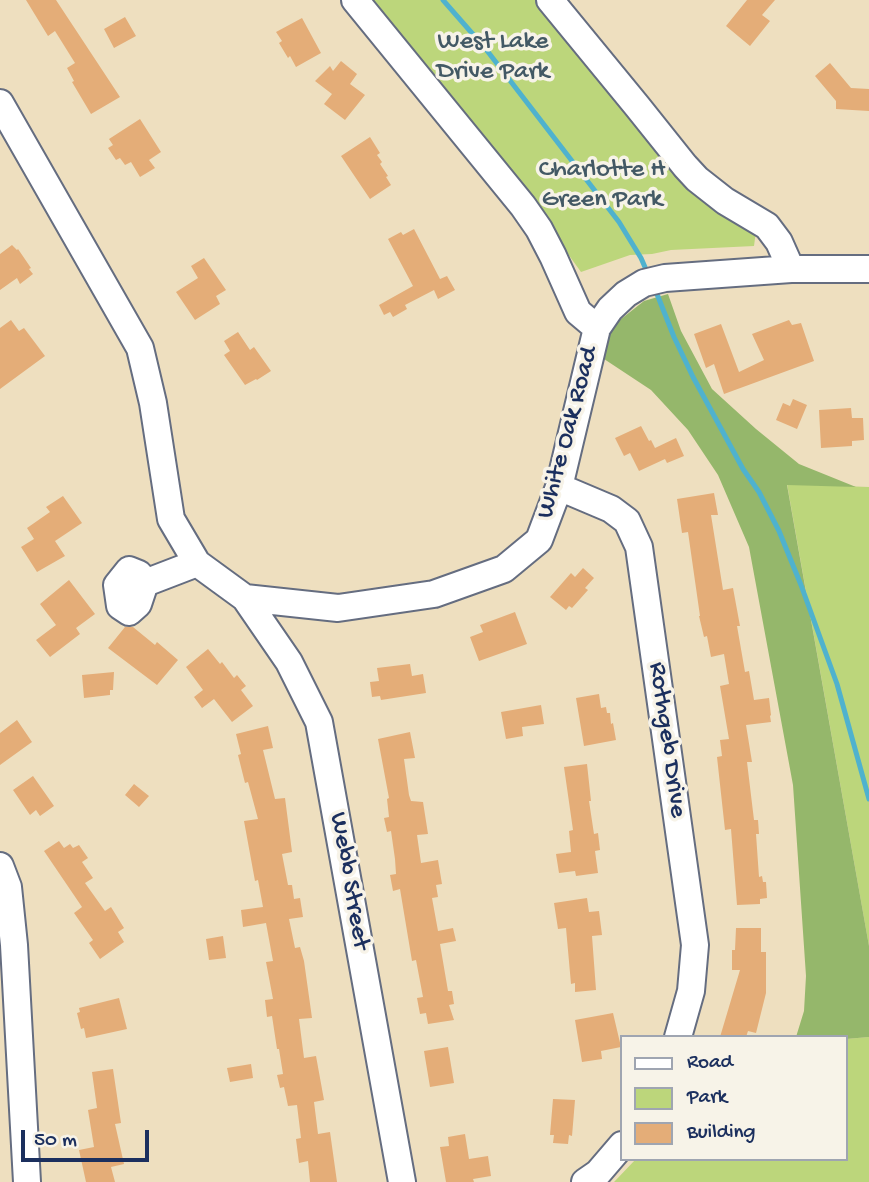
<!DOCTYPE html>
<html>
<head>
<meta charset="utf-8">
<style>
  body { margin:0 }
  #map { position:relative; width:869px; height:1182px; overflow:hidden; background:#eedfbf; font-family:"Gochi Hand",sans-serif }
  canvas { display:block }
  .legend { position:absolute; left:620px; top:1035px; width:228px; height:126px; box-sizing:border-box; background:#f7f3e8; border:2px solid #9fa5b1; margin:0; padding:9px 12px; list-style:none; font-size:21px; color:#1b2f5e }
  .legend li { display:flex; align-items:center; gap:14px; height:35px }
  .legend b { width:35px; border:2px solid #9fa5b1 }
  .scale { position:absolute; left:21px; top:1130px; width:128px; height:32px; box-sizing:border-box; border:4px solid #1b2f5e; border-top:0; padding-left:9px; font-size:21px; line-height:24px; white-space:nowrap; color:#1b2f5e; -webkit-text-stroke:5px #f7f3e8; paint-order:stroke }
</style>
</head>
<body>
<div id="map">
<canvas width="869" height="1182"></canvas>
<ul class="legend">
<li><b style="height:9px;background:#fff"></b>Road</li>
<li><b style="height:19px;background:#bcd67b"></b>Park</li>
<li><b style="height:19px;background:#e4ad78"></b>Building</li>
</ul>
<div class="scale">50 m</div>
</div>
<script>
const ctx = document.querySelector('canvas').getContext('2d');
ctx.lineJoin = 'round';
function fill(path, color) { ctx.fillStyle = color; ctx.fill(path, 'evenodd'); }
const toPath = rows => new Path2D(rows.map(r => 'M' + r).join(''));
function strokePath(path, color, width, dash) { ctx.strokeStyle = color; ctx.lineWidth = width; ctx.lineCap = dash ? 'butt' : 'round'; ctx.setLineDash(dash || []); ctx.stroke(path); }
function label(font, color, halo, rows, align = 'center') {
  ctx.font = font + ' "Gochi Hand",sans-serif'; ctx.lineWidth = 7; ctx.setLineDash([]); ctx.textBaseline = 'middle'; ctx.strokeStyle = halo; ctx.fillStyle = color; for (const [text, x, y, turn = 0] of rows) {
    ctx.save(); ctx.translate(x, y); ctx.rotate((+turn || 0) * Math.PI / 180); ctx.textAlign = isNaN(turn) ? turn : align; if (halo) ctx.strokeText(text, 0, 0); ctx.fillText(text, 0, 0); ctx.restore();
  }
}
const green = toPath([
  [370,0,537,0,756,231,754,246,671,250,652,254,630,255,581,272,511,175],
  [787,484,869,487,869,946],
  [869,1037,869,1182,614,1182,636,1159,846,1159,846,1039]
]);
const forest = toPath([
  [668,294,681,331,712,389,756,429,799,464,856,487,787,485,869,946,869,1037,846,1039,846,1037,796,1037,804,1011,806,976,793,785,749,547,718,475,688,430,651,390,598,355,611,327,644,301]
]);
const stream = toPath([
  [443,0,485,48,619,222,641,258,648,274],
  [655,289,674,337,693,377,743,469,759,492,779,531,801,585,837,684,869,799]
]);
const building = toPath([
  [26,0,56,0,120,97,91,114,72,82,74,81,67,68,75,63,55,31,48,36],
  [747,0,775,0,762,15,770,21,750,46,726,26],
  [125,17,136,36,114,48,104,29],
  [302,18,321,53,296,67,290,56,288,58,279,43,282,41,276,32],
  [341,61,357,74,350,84,365,95,345,120,324,104,332,94,315,81,330,66,333,71],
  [830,63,851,88,869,89,869,111,836,109,836,101,815,76],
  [140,119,161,152,149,160,155,168,140,177,131,162,125,165,120,158,116,160,108,148,113,145,109,139],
  [370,137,380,153,377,155,382,162,380,164,388,176,386,177,391,185,370,199,341,156],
  [414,229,440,279,447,276,455,290,438,299,434,290,405,305,407,309,393,317,390,312,384,315,379,305,413,286,388,239,401,232,403,235],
  [12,245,17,250,18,249,31,268,29,269,33,274,20,284,17,278,0,290,0,254],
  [204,258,226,290,216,296,220,304,195,320,176,292,198,278,191,266],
  [11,320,19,331,24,328,45,356,0,389,0,328],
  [789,320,792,325,801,323,814,361,724,394,714,364,706,368,694,334,721,324,739,372,764,360,752,334],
  [238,332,250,350,254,347,271,371,257,380,256,379,245,385,224,355,230,351,224,341],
  [793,399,807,405,797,429,776,420,783,403,790,406],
  [851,408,852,418,863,418,864,440,852,441,852,446,821,448,819,410],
  [641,426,649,441,651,440,655,448,676,438,684,456,667,463,665,459,639,471,630,453,624,456,615,438],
  [714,493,718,515,711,515,723,590,733,588,740,626,737,626,745,672,749,671,754,700,769,698,771,715,770,716,771,722,746,725,752,762,747,762,754,820,758,820,759,834,756,834,759,877,762,876,763,882,766,882,767,898,760,899,760,904,737,905,731,829,725,830,717,757,722,756,720,740,729,739,720,686,729,684,724,654,711,657,707,636,704,637,699,616,700,616,688,532,682,533,677,499],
  [63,496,82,523,55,541,65,556,37,572,21,547,34,539,27,528,50,512,46,507],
  [583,568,594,578,585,588,588,590,572,608,569,606,566,610,550,597,571,573,575,577],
  [69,580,95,614,76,628,80,634,50,657,36,640,56,625,40,604],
  [515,612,527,644,479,661,470,637,483,632,480,625],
  [125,627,133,627,155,645,157,642,178,660,157,685,108,648],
  [208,649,220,664,222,662,234,678,237,675,246,686,241,690,253,706,232,722,214,699,202,708,194,697,203,690,186,667],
  [410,664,412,676,423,674,426,693,381,700,380,696,372,697,370,682,379,681,377,668],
  [114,672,113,690,110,690,110,695,84,698,82,675],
  [599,694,601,708,606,707,607,713,610,713,611,724,613,723,616,740,584,746,576,698],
  [541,705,544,724,522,727,523,736,506,739,501,712],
  [17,720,32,742,0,765,0,733],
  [268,726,273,748,263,750,275,799,285,798,292,852,282,854,288,885,292,885,294,899,300,898,303,917,289,919,295,948,300,947,304,961,312,1018,299,1019,304,1058,316,1056,324,1100,314,1102,318,1134,330,1132,337,1182,310,1182,308,1161,299,1163,296,1139,301,1138,297,1105,288,1106,284,1087,280,1088,277,1075,283,1074,279,1049,277,1049,272,1016,267,1017,265,1000,273,999,266,962,273,961,266,923,243,927,241,910,263,907,258,880,255,881,244,821,258,819,248,782,245,783,238,755,241,754,236,734],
  [410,732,415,758,404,759,409,795,411,801,423,802,428,834,417,835,421,863,438,860,442,884,436,885,438,897,432,898,438,931,453,928,456,941,440,944,448,991,452,991,454,1004,449,1005,454,1020,428,1024,426,1013,420,1014,417,998,423,997,416,960,412,961,400,889,393,891,390,875,396,874,395,859,391,831,387,832,384,818,389,817,387,799,389,798,378,739],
  [587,764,591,801,589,801,594,834,598,833,600,850,595,851,598,873,576,876,575,871,559,873,556,854,571,852,569,831,573,830,564,767],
  [33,776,54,806,40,816,36,810,30,815,13,790],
  [134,784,149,796,139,807,125,795],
  [59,841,64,848,70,844,73,848,79,845,88,858,82,862,93,878,85,883,105,911,111,907,124,928,118,932,124,942,100,959,89,943,93,940,74,913,82,907,44,851],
  [587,898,589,912,599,911,602,935,592,936,596,990,575,992,575,983,571,984,566,928,558,929,554,903],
  [736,928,761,928,761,952,766,952,766,993,756,1033,748,1031,746,1037,720,1037,740,970,732,970,732,950,735,950],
  [223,936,226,958,209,960,206,939],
  [119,998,127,1029,86,1038,84,1028,81,1029,77,1013,80,1012,79,1008],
  [613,1013,621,1047,601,1051,602,1059,582,1062,575,1020],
  [448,1047,454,1083,430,1087,424,1051],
  [251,1064,253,1078,230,1082,227,1068],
  [113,1069,121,1123,115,1124,124,1164,111,1167,115,1182,86,1182,79,1150,94,1147,88,1110,97,1108,92,1072],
  [553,1099,575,1100,572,1136,569,1135,568,1144,553,1143,554,1135,550,1135],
  [465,1134,469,1159,488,1156,491,1176,473,1179,474,1182,446,1182,440,1147,449,1146,448,1137]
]);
const minor = toPath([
  [355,0,523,206,539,229,553,256,578,312,597,328],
  [550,0,637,106,685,166,697,179,725,201,767,226,779,242,791,269],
  [0,103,140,348,153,403,171,519,197,563,245,598,338,608,434,594,504,569,539,540,559,487,597,328,610,309,626,294,644,283,665,278,791,269,869,269],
  [559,487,611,509,627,521,639,547,695,945,691,991,678,1037],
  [145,583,139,574,129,570,117,585,120,606,129,612,138,604,145,583,197,563],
  [245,598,289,662,319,722,402,1182],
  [0,866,8,887,14,945,27,1182],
  [585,1182,598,1173,622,1145]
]);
const parkNames = [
  ["West Lake",493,43],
  ["Drive Park",493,73],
  ["Charlotte H",602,171],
  ["Green Park",602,201]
];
const streetNames = [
  ["White Oak Road",569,433,-75],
  ["Rothgeb Drive",666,740,82],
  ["Webb Street",348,881,80]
];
fill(green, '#bcd67b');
fill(forest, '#95b76b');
strokePath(stream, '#4fb2ce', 5);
fill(building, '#e4ad78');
strokePath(minor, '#656d80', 30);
strokePath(minor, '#fff', 26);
label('26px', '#435965', '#f7f3e8', parkNames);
label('26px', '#1b2f5e', '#f7f3e8', streetNames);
</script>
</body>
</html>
